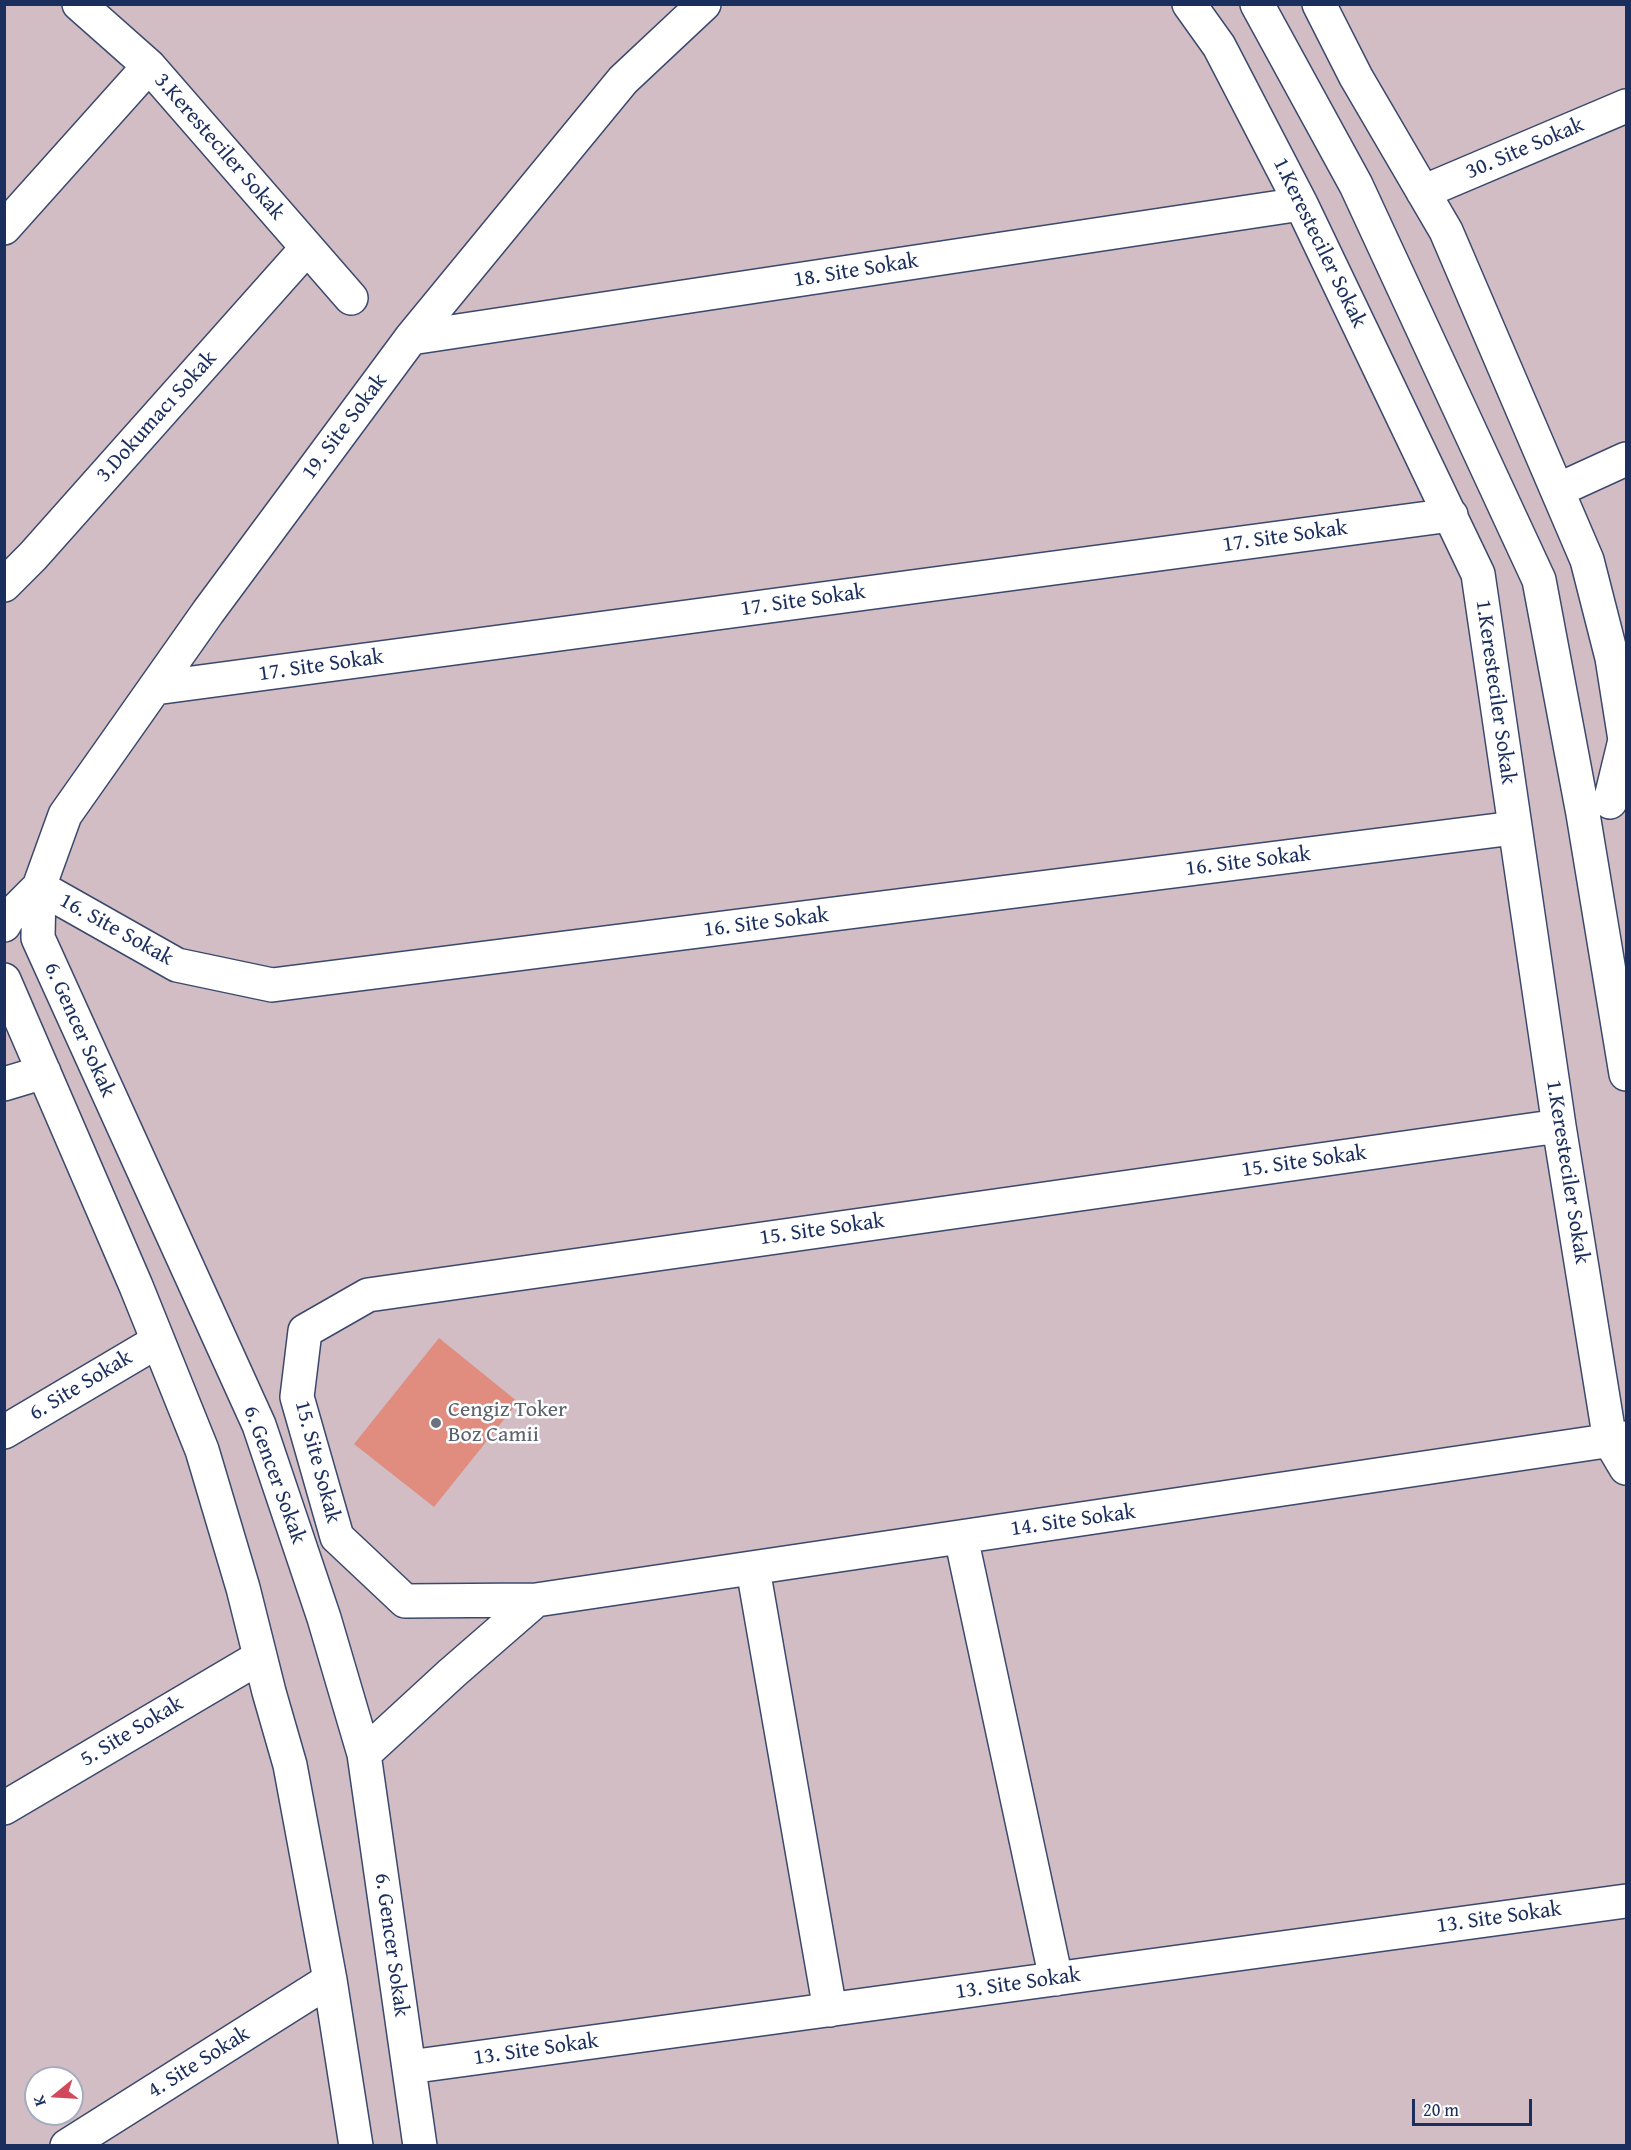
<!DOCTYPE html>
<html>
<head>
<meta charset="utf-8">
<style>
  body { margin:0 }
  #map { position:relative; width:1631px; height:2150px; overflow:hidden; background:#ecdebc; font-family:"Gentium Book Plus",serif }
  canvas { display:block }
  .frame { position:absolute; inset:0; border:6px solid #1b2f5e; pointer-events:none }
  .north { position:absolute; left:24px; top:2066px; width:60px; height:60px; box-sizing:border-box; background:#fff; border:2px solid #a4acbf; border-radius:50%; rotate:252deg; font-size:16px; font-weight:700; line-height:24px; text-align:center; color:#1b2f5e }
  .north::after { content:''; display:block; margin:auto; width:21px; height:27px; background:#d1495b; clip-path:polygon(50% 0,100% 100%,50% 72%,0 100%) }
  .scale { position:absolute; left:1412px; top:2099px; width:120px; height:27px; box-sizing:border-box; border:3px solid #1b2f5e; border-top:0; padding-left:8px; font-size:18px; line-height:21px; white-space:nowrap; color:#1b2f5e; -webkit-text-stroke:4px #fff; paint-order:stroke }
</style>
</head>
<body>
<div id="map">
<canvas width="1631" height="2150"></canvas>
<div class="frame"></div>
<div class="north">K</div>
<div class="scale">20 m</div>
</div>
<script>
const ctx = document.querySelector('canvas').getContext('2d');
ctx.lineJoin = 'round';
function fill(path, color) { ctx.fillStyle = color; ctx.fill(path, 'evenodd'); }
const toPath = rows => new Path2D(rows.map(r => 'M' + r).join(''));
function strokePath(path, color, width, dash) { ctx.strokeStyle = color; ctx.lineWidth = width; ctx.lineCap = dash ? 'butt' : 'round'; ctx.setLineDash(dash || []); ctx.stroke(path); }
function label(font, color, halo, rows, align = 'center') {
  ctx.font = font + ' "Gentium Book Plus",serif'; ctx.lineWidth = 5; ctx.setLineDash([]); ctx.textBaseline = 'middle'; ctx.strokeStyle = halo; ctx.fillStyle = color; for (const [text, x, y, turn = 0] of rows) {
    ctx.save(); ctx.translate(x, y); ctx.rotate((+turn || 0) * Math.PI / 180); ctx.textAlign = isNaN(turn) ? turn : align; if (halo) ctx.strokeText(text, 0, 0); ctx.fillText(text, 0, 0); ctx.restore();
  }
}
const industrial = toPath([
  [5,5,1626,5,1626,2145,5,2146],
  [36,2078,72,2078,72,2114,36,2114]
]);
const building = toPath([
  [439,1338,518,1402,434,1507,354,1444]
]);
const street = toPath([
  [79,4,149,66,351,298],
  [1189,4,1219,46,1301,204,1478,574,1559,1126,1610,1441,1626,1468],
  [1257,4,1356,185,1539,580,1583,814,1626,1074],
  [1319,4,1356,77,1446,231,1587,560,1612,658,1625,740,1610,802],
  [1423,192,1626,106],
  [4,228,149,66],
  [411,338,1301,204],
  [1558,490,1626,459],
  [4,585,33,556,307,248],
  [155,688,1451,515],
  [39,887,177,965,272,985,1514,828],
  [4,925,8,918,39,887],
  [4,980,136,1286,202,1450,243,1588,269,1692,290,1765,330,1980,356,2146],
  [4,1084,44,1072],
  [4,1432,158,1341],
  [337,1537,297,1397,305,1331,368,1295,1559,1126],
  [337,1537,405,1601,536,1600,1626,1438],
  [961,1537,1056,1979],
  [753,1569,830,2010],
  [364,1754,452,1673,536,1600],
  [4,1808,260,1657],
  [409,2067,1626,1901],
  [67,2146,330,1980],
  [420,2146,364,1754,324,1618,259,1425,38,938,39,887,65,815,208,612,411,338,623,80,704,4]
]);
const markers = [
  [436,1423,6,"#6b7280"]
];
const streetNames = [
  ["3.Keresteciler Sokak",219,147,49],
  ["30. Site Sokak",1525,149,-23],
  ["1.Keresteciler Sokak",1319,243,64],
  ["18. Site Sokak",856,271,-9],
  ["3.Dokumacı Sokak",157,417,-48],
  ["19. Site Sokak",345,427,-53],
  ["17. Site Sokak",1285,537,-8],
  ["17. Site Sokak",803,601,-8],
  ["17. Site Sokak",321,666,-8],
  ["1.Keresteciler Sokak",1495,692,82],
  ["16. Site Sokak",1248,862,-7],
  ["16. Site Sokak",766,923,-7],
  ["16. Site Sokak",116,930,29],
  ["6. Gencer Sokak",79,1030,66],
  ["15. Site Sokak",1304,1162,-8],
  ["1.Keresteciler Sokak",1567,1172,81],
  ["15. Site Sokak",822,1230,-8],
  ["6. Site Sokak",81,1386,-31],
  ["15. Site Sokak",317,1462,75],
  ["6. Gencer Sokak",274,1475,70],
  ["14. Site Sokak",1073,1521,-8],
  ["5. Site Sokak",132,1732,-31],
  ["13. Site Sokak",1499,1918,-8],
  ["6. Gencer Sokak",391,1945,82],
  ["13. Site Sokak",1018,1984,-8],
  ["13. Site Sokak",536,2050,-8],
  ["4. Site Sokak",199,2063,-32]
];
const worshipNames = [
  ["Cengiz Toker",448,1410],
  ["Boz Camii",448,1435]
];
fill(industrial, '#d2bdc5');
fill(building, '#e08c7f');
strokePath(street, '#3a496c', 36);
strokePath(street, '#fff', 33);
for (const [x, y, r, color] of markers) { const dot = new Path2D(); dot.arc(x, y, r, 0, 2 * Math.PI); ctx.fillStyle = color; ctx.fill(dot); strokePath(dot, '#fff', 2); }
label('22px', '#1b2f5e', '#fff', streetNames);
label('22px', '#5b616d', '#fff', worshipNames, 'left');
</script>
</body>
</html>
